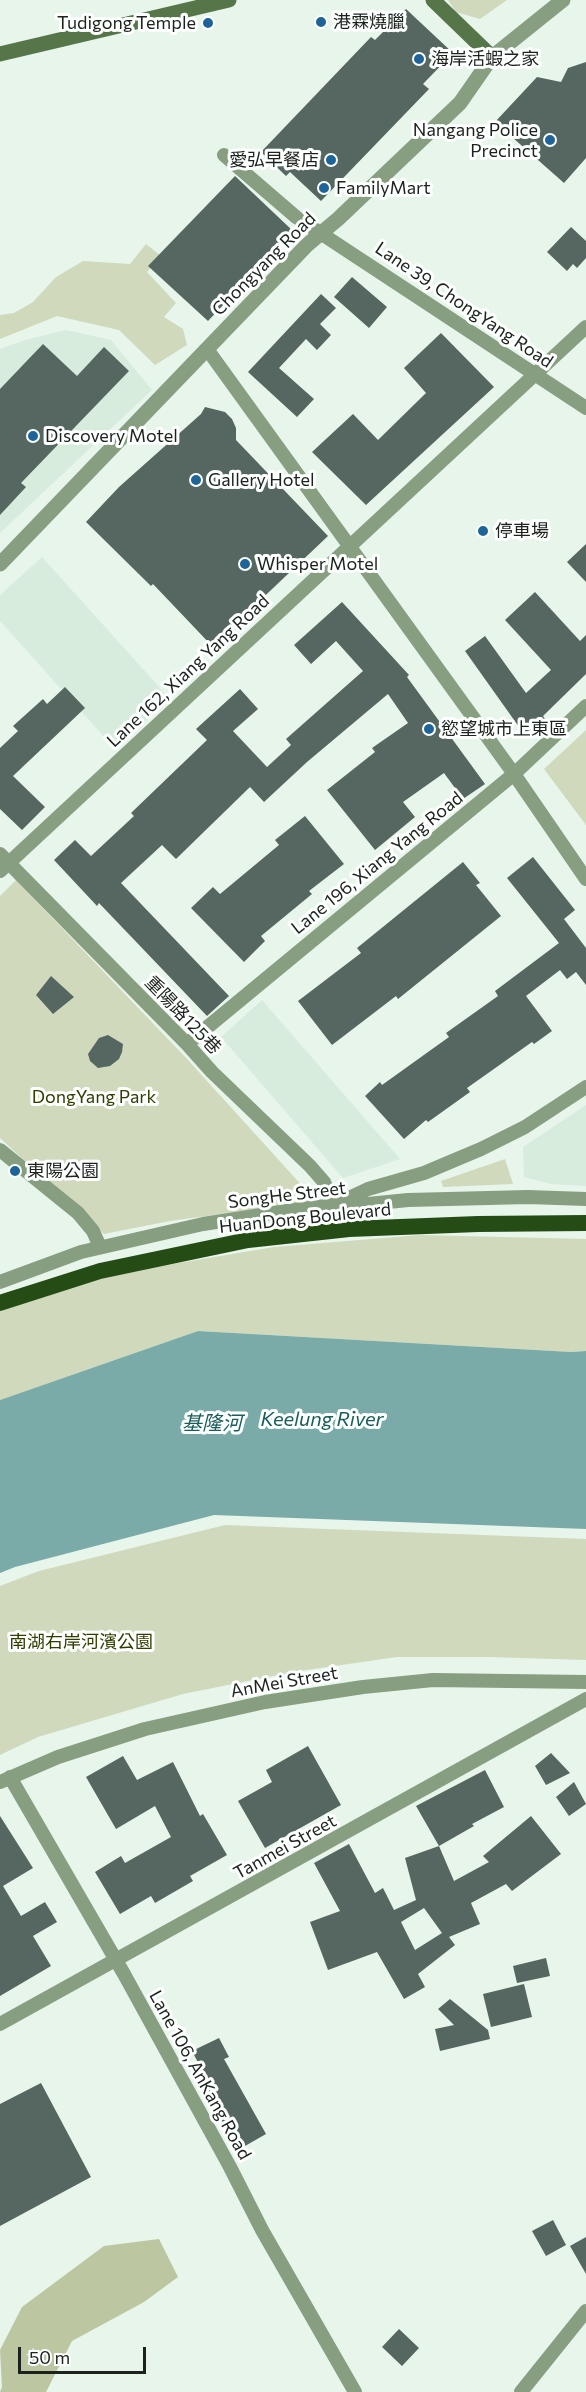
<!DOCTYPE html>
<html>
<head>
<meta charset="utf-8">
<style>
  body { margin:0 }
  #map { position:relative; width:586px; height:2392px; overflow:hidden; background:#e7f5eb; font-family:Commissioner,sans-serif }
  canvas { display:block }
  .scale { position:absolute; left:18px; top:2347px; width:128px; height:27px; box-sizing:border-box; border:3px solid #1d221e; border-top:0; padding-left:8px; font-size:18px; line-height:21px; white-space:nowrap; color:#1d221e; -webkit-text-stroke:4px #fcfffd; paint-order:stroke }
</style>
</head>
<body>
<div id="map">
<canvas width="586" height="2392"></canvas>
<div class="scale">50 m</div>
</div>
<script>
const ctx = document.querySelector('canvas').getContext('2d');
ctx.lineJoin = 'round';
function fill(path, color) { ctx.fillStyle = color; ctx.fill(path, 'evenodd'); }
const toPath = rows => new Path2D(rows.map(r => 'M' + r).join(''));
function strokePath(path, color, width, dash) { ctx.strokeStyle = color; ctx.lineWidth = width; ctx.lineCap = dash ? 'butt' : 'round'; ctx.setLineDash(dash || []); ctx.stroke(path); }
function label(font, color, halo, rows, align = 'center') {
  ctx.font = font + ' Commissioner,"Noto Sans TC",sans-serif'; ctx.lineWidth = 6; ctx.setLineDash([]); ctx.textBaseline = 'middle'; ctx.strokeStyle = halo; ctx.fillStyle = color; for (const [text, x, y, turn = 0] of rows) {
    ctx.save(); ctx.translate(x, y); ctx.rotate((+turn || 0) * Math.PI / 180); ctx.textAlign = isNaN(turn) ? turn : align; if (halo) ctx.strokeText(text, 0, 0); ctx.fillText(text, 0, 0); ctx.restore();
  }
}
const built = toPath([
  [66,330,111,340,152,390,0,533,0,349,22,341],
  [42,557,170,699,115,749,0,621,0,595],
  [262,1000,400,1159,343,1178,221,1037],
  [586,1105,586,1186,551,1184,524,1177,523,1147]
]);
const green = toPath([
  [448,0,507,0,480,19,456,12],
  [146,244,161,256,147,272,176,303,164,317,183,329,187,345,155,365,119,330,57,316,0,339,0,315,14,313,33,302,56,277,83,261,130,264],
  [586,730,586,825,544,769],
  [16,880,188,1060,316,1201,170,1221,104,1234,0,1138,0,896],
  [505,1159,513,1184,443,1187,441,1181],
  [420,1235,586,1239,586,1351,571,1352,198,1331,0,1400,0,1306,107,1275,274,1247],
  [225,1525,586,1539,586,1660,489,1657,397,1657,293,1672,183,1694,38,1737,0,1755,0,1586,39,1571]
]);
const forest = toPath([
  [159,2239,178,2277,144,2302,72,2341,46,2392,0,2392,2,2387,0,2350,22,2307,104,2246]
]);
const water = toPath([
  [198,1331,571,1352,586,1351,586,1529,214,1515,15,1567,0,1573,0,1400]
]);
const building = toPath([
  [406,9,453,53,423,84,429,89,321,201,290,172,286,176,261,152,371,37,375,40],
  [586,62,586,158,564,183,495,122,537,77,561,82,568,68],
  [235,176,293,231,208,321,148,266],
  [571,227,586,241,586,258,577,268,573,264,567,271,547,252],
  [352,277,387,307,369,328,334,297],
  [321,294,336,308,320,324,331,335,317,350,306,339,279,368,314,399,297,417,248,372],
  [441,333,494,387,366,505,312,452,353,414,378,440,426,393,404,368],
  [43,344,77,376,104,347,129,371,21,483,26,487,0,515,0,389],
  [205,407,225,412,232,419,236,428,236,440,328,536,212,646,153,584,151,586,86,522,119,487,201,414],
  [586,544,586,582,567,562],
  [535,592,580,641,586,635,586,674,543,716,545,719,524,734,465,651,485,636,526,693,551,670,505,620],
  [342,602,409,675,407,677,485,784,463,799,444,773,403,802,415,817,375,850,327,790,375,752,372,748,408,723,388,694,307,762,264,802,250,787,176,859,162,845,121,883,229,996,207,1016,99,903,97,906,54,860,75,840,91,856,134,816,131,813,207,740,196,729,240,689,258,709,233,731,267,767,291,745,286,739,363,671,336,641,311,664,294,645],
  [65,687,85,708,13,776,45,807,22,830,0,809,0,748,18,731,13,726,43,699,47,704],
  [305,816,344,864,309,891,312,894,261,936,265,941,244,962,191,908,213,887,220,894,279,845,275,840],
  [533,857,575,910,564,919,586,948,586,985,576,972,567,979,560,970,526,996,552,1031,534,1044,532,1042,467,1088,470,1092,428,1122,426,1120,404,1139,365,1096,380,1082,382,1085,449,1037,446,1033,498,996,495,991,559,943,507,878],
  [463,862,480,883,476,885,501,916,398,999,396,996,332,1045,298,1001,361,953,357,948],
  [51,976,74,997,53,1014,36,995],
  [108,1035,123,1044,122,1052,119,1059,110,1066,98,1068,90,1061,88,1054,99,1038],
  [308,1746,341,1805,265,1848,238,1801,272,1782,266,1770],
  [551,1753,570,1773,546,1785,535,1766],
  [123,1756,137,1780,173,1762,200,1816,203,1814,227,1855,190,1876,193,1881,155,1903,151,1896,120,1914,95,1872,121,1856,125,1863,171,1837,155,1806,116,1829,86,1777],
  [485,1770,504,1807,472,1824,474,1826,439,1846,416,1806],
  [574,1782,586,1804,569,1816,556,1797],
  [0,1816,33,1868,3,1886,21,1916,45,1902,57,1922,33,1936,51,1966,0,1996],
  [531,1816,561,1854,512,1891,506,1884,471,1903,480,1924,449,1937,455,1945,418,1974,425,1987,404,1999,377,1952,328,1970,310,1922,340,1911,314,1863,349,1844,375,1893,383,1888,394,1910,416,1900,405,1858,439,1846,454,1881,489,1862,483,1856],
  [424,1908,442,1933,415,1950,401,1922],
  [546,1958,550,1976,517,1983,513,1966],
  [524,1984,532,2017,491,2027,483,1994],
  [450,1999,488,2030,490,2039,440,2051,435,2029,454,2025,438,2009],
  [219,2038,229,2057,224,2059,266,2134,238,2150,197,2075,203,2072,192,2051],
  [41,2083,91,2177,0,2226,0,2104],
  [553,2220,566,2245,546,2256,532,2231],
  [586,2237,586,2274,570,2246],
  [399,2329,419,2348,402,2366,382,2347]
]);
const minor = toPath([
  [224,155,296,217,586,408],
  [207,349,514,774,586,879],
  [0,854,187,1044,212,1072,310,1166,324,1182,334,1205,368,1189,424,1173,481,1149,525,1127,586,1087],
  [0,871,586,327],
  [187,1044,514,774,586,706],
  [0,1150,78,1213,93,1231,100,1247],
  [0,1282,81,1252,203,1224,294,1210,334,1205,358,1205,408,1200,528,1197,586,1199],
  [10,1777,124,1974,230,2167,262,2230,355,2392],
  [0,1782,58,1757,145,1729,265,1702,363,1687,433,1680,586,1682],
  [0,2024,586,1699],
  [521,2392,586,2311]
]);
const tertiary = toPath([
  [0,564,307,245,338,219,460,103,492,57,563,0]
]);
const secondary = toPath([
  [433,0,492,57],
  [0,54,229,0]
]);
const trunk = toPath([
  [0,1303,100,1271,248,1240,349,1229,478,1224,586,1223]
]);
const markers = [
  [321,22,6,"#1f6498"],
  [208,23,6,"#1f6498"],
  [419,59,6,"#1f6498"],
  [550,140,6,"#1f6498"],
  [331,160,6,"#1f6498"],
  [324,188,6,"#1f6498"],
  [33,436,6,"#1f6498"],
  [196,480,6,"#1f6498"],
  [483,531,6,"#1f6498"],
  [245,564,6,"#1f6498"],
  [429,729,6,"#1f6498"],
  [15,1171,6,"#1f6498"]
];
const poiNames = [
  ["港霖燒臘",333,22],
  ["Tudigong Temple",196,23,"right"],
  ["海岸活蝦之家",431,59],
  ["Nangang Police",538,130,"right"],
  ["Precinct",538,151,"right"],
  ["愛弘早餐店",319,160,"right"],
  ["FamilyMart",336,188],
  ["Discovery Motel",45,436],
  ["Gallery Hotel",208,480],
  ["停車場",495,531],
  ["Whisper Motel",257,564],
  ["慾望城市上東區",441,729],
  ["東陽公園",27,1171]
];
const streetNames = [
  ["Chongyang Road",264,264,-45],
  ["Lane 39, ChongYang Road",464,305,34],
  ["Lane 162, Xiang Yang Road",188,671,-43],
  ["Lane 196, Xiang Yang Road",377,863,-39],
  ["重陽路125巷",183,1015,46],
  ["SongHe Street",287,1195,-7],
  ["HuanDong Boulevard",305,1218,-6],
  ["AnMei Street",284,1682,-10],
  ["Tanmei Street",285,1847,-29],
  ["Lane 106, AnKang Road",200,2075,61]
];
const parkNames = [
  ["DongYang Park",94,1097],
  ["南湖右岸河濱公園",81,1642]
];
const waterNames = [
  ["Keelung River",322,1419],
  ["基隆河",212,1423]
];
fill(built, '#d7ecdd');
fill(green, '#d1d9bd');
fill(forest, '#bcc6a1');
fill(water, '#7baba8');
fill(building, '#566661');
strokePath(minor, '#889e80', 14);
strokePath(tertiary, '#889e80', 15);
strokePath(secondary, '#56764a', 15);
strokePath(trunk, '#264c16', 16);
for (const [x, y, r, color] of markers) { const dot = new Path2D(); dot.arc(x, y, r, 0, 2 * Math.PI); ctx.fillStyle = color; ctx.fill(dot); strokePath(dot, '#fcfffd', 2); }
label('18px', '#1d221e', '#fcfffd', poiNames, 'left');
label('18px', '#1d221e', '#fcfffd', streetNames);
label('18px', '#333d00', '#fcfffd', parkNames);
label('italic 20px', '#1b5d5b', '#fcfffd', waterNames);
</script>
</body>
</html>
